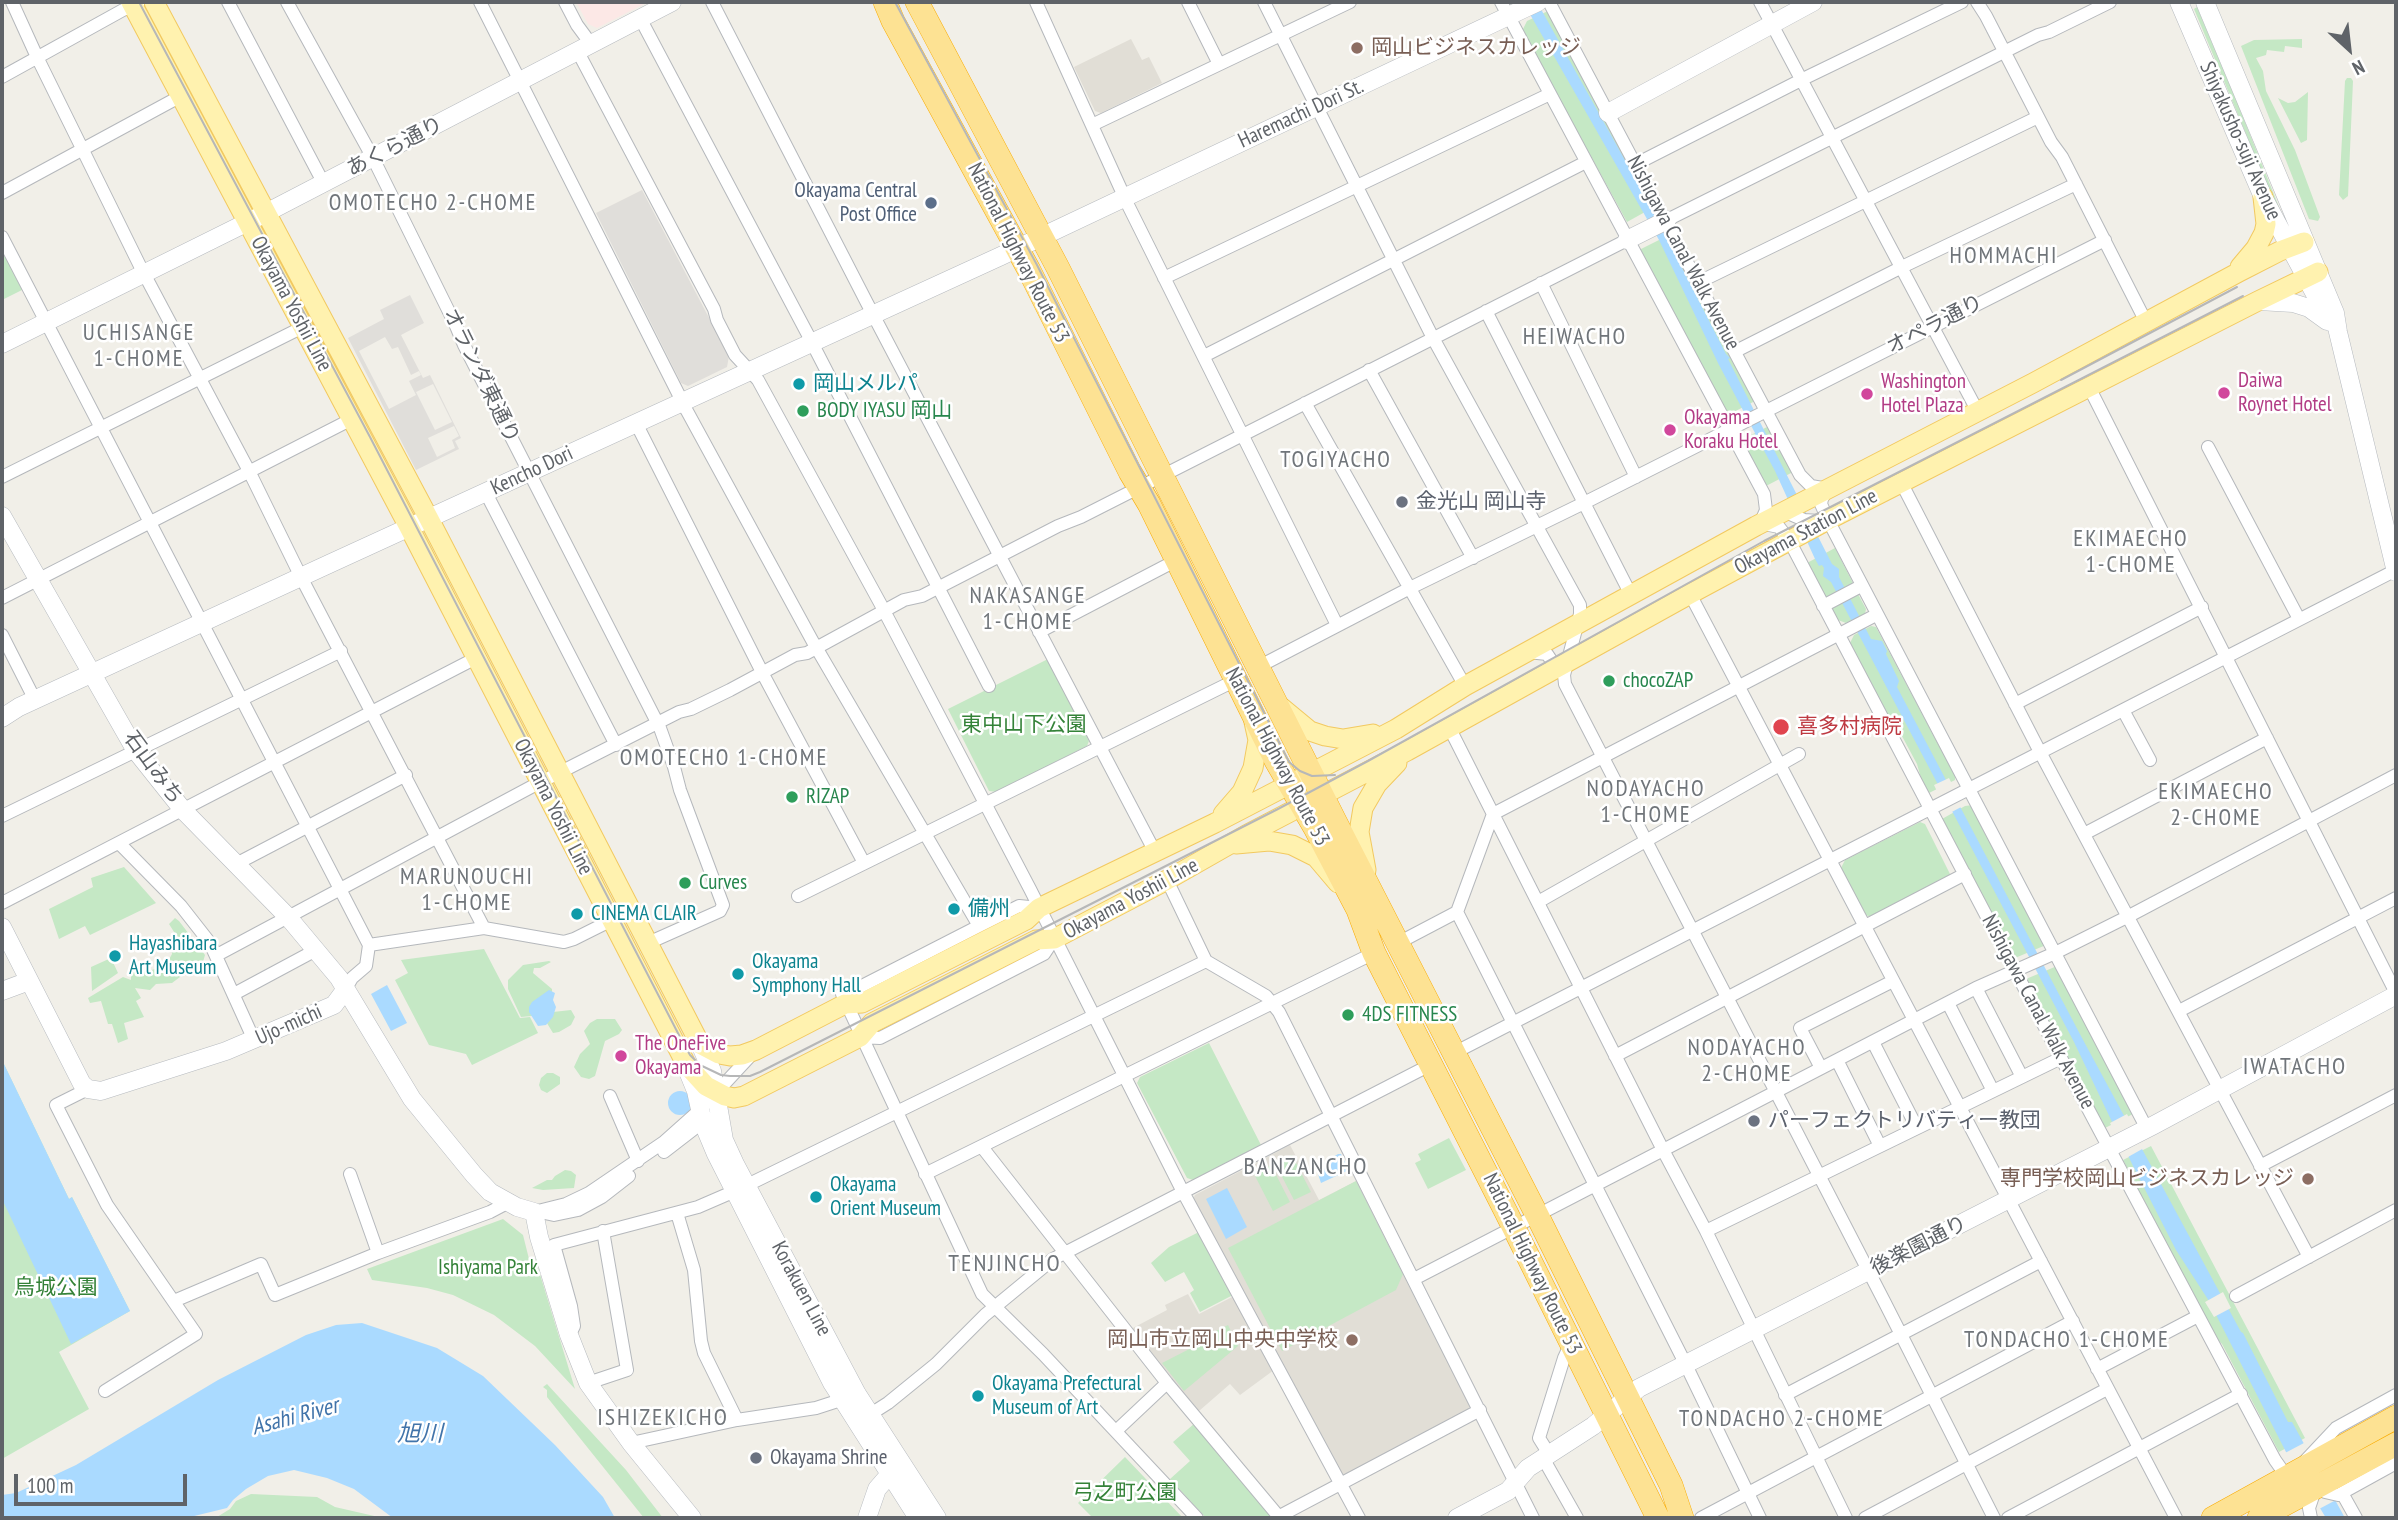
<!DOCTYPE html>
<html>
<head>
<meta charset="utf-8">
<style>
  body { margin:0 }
  #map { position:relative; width:2398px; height:1520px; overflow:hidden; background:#f1efe8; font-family:"PT Sans Narrow",sans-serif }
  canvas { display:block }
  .frame { position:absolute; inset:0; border:4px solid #5f6368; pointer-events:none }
  .north { position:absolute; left:2314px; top:14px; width:70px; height:70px; -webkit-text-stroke:5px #fff; paint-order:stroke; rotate:153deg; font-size:19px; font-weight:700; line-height:28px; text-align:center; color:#5f6368 }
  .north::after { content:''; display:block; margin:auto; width:24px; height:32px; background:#5f6368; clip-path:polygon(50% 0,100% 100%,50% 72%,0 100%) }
  .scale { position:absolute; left:14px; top:1474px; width:173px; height:32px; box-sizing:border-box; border:4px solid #5f6368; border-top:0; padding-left:9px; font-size:21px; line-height:24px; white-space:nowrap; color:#5f6368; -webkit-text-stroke:5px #fff; paint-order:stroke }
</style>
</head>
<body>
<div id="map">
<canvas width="2398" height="1520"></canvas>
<div class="frame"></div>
<div class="north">N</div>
<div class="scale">100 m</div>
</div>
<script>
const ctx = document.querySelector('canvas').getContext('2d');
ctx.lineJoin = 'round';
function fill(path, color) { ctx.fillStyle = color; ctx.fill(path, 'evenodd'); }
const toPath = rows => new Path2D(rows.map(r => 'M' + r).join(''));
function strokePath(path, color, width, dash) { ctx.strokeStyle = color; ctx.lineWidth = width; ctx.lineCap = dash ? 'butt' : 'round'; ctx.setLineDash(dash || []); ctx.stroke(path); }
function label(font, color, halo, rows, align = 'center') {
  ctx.font = font + ' "PT Sans Narrow","Noto Sans JP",sans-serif'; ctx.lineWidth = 5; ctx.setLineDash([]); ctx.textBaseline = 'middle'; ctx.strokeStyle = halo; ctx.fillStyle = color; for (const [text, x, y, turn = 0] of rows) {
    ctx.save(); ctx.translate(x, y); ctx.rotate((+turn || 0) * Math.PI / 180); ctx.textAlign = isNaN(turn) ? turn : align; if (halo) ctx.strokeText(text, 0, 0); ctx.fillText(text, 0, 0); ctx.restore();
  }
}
const industrial = toPath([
  [642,190,729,356,727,367,688,386,681,383,596,213],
  [410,295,424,323,401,335,423,378,430,375,461,438,455,441,459,449,416,470,348,338,384,319,380,310],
  [385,337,392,349,398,347,411,375,419,371,421,375,409,381,416,395,389,409,359,351],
  [433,384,452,422,435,430,416,392],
  [454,426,459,436,452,440,455,448,437,457,428,438]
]);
const education = toPath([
  [1131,39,1142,60,1149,57,1162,83,1101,113,1095,111,1074,67],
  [1290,1145,1319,1200,1356,1181,1470,1406,1467,1412,1346,1475,1341,1474,1193,1199,1195,1195],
  [1188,1294,1199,1314,1234,1296,1274,1370,1240,1395,1230,1384,1199,1411,1131,1329,1167,1310,1165,1305]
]);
const medical = toPath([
  [576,2,648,2,597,28,588,24]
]);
const green = toPath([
  [2197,7,2239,107,2283,217,2281,218,2194,9],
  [1548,11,1654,207,1627,222,1522,31,1527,21],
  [2302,39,2302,48,2285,46,2284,52,2267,50,2266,55,2256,58,2263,71,2266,91,2295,150,2320,217,2318,221,2309,219,2241,46,2254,40],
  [2347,78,2351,78,2353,81,2348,196,2343,200,2339,195,2345,81],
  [2308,92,2307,140,2301,143,2278,98,2288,103,2295,102],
  [1669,235,1755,401,1728,415,1639,250],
  [5,251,24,289,2,300,2,253],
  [1769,426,1793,472,1766,486,1741,440],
  [1835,548,1854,585,1826,599,1807,563],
  [1858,594,1866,609,1865,614,1846,623,1838,620,1831,609,1832,605],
  [1871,626,1876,627,1955,776,1955,780,1929,793,1922,782,1917,764,1896,725,1884,711,1850,643,1854,635],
  [1048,659,1089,741,1087,746,997,792,989,791,948,709],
  [1973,805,2046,945,2015,958,1942,819,1965,806],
  [1920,822,1925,824,1950,874,1950,877,1873,918,1866,915,1841,868,1845,860],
  [124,867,156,903,90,935,85,926,59,939,49,909,93,887,91,878],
  [175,918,179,921,205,955,203,962,187,967,180,977,172,983,156,984,150,990,135,988,141,998,136,1001,144,1017,124,1023,128,1039,118,1043,112,1024,108,1024,101,1001,90,1003,88,998,123,977,131,980,131,973,141,969,146,972,166,965,172,954,171,941,176,935,169,924],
  [484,949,520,1018,530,1017,538,1033,472,1065,466,1054,429,1045,395,980,408,973,401,960],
  [111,958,118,973,92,991,91,967],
  [549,961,551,962,540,968,534,968,533,973,552,989,553,1012,571,1010,575,1017,571,1025,559,1032,553,1033,542,1015,521,1017,508,989,508,980,523,965],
  [2057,966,2133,1114,2105,1128,2026,979],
  [597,1019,615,1019,622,1030,619,1034,605,1041,595,1076,589,1079,581,1077,574,1067,580,1054,590,1044,584,1031,590,1023],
  [1209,1043,1261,1145,1193,1180,1187,1178,1137,1083,1140,1077],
  [2,1060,69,1199,72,1197,130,1311,59,1352,89,1409,2,1459],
  [547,1073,553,1073,560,1077,560,1084,547,1093,541,1090,539,1085,541,1078],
  [1449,1138,1466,1170,1428,1189,1415,1163,1421,1160,1418,1154],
  [2151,1146,2305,1438,2279,1452,2222,1344,2215,1337,2123,1160],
  [1292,1155,1311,1192,1294,1200,1275,1163],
  [1271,1165,1290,1202,1273,1211,1254,1174],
  [565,1170,571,1171,576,1175,574,1188,543,1190,532,1188,547,1180,552,1180,555,1176],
  [1356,1181,1403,1274,1396,1290,1282,1351,1228,1248],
  [503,1219,523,1235,529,1259,535,1258,575,1389,535,1346,494,1315,453,1295,427,1288,372,1280,367,1269],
  [1201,1231,1233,1295,1200,1312,1190,1293,1194,1290,1184,1272,1165,1282,1151,1263,1169,1247],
  [1228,1325,1238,1346,1184,1391,1162,1363,1205,1341,1204,1337],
  [547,1384,626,1470,663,1518,644,1518,547,1397,547,1390,543,1387],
  [1195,1423,1271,1513,1270,1517,1206,1518,1170,1479,1190,1461,1173,1442],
  [1125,1457,1183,1518,1093,1518,1078,1503],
  [251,1494,317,1497,335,1507,383,1518,207,1518,217,1517,230,1509,236,1501]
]);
const water = toPath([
  [1523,2,1537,2,1651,207,1726,354,1730,358,1728,359,1832,564,1839,569,1839,577,1871,639,1882,641,1887,651,1886,654,1899,681,1897,687,2082,1038,2241,1332,2243,1333,2288,1422,2292,1422,2345,1518,2326,1518,2286,1452,2209,1301,2176,1250,2133,1166,2074,1042,1831,582,1823,576,1824,568,1822,565,1819,566,1815,559,1775,471,1761,445,1755,440,1755,433,1718,363,1659,240],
  [387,985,407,1023,391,1031,371,994],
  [549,990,555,993,553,1000,556,1007,553,1017,546,1025,538,1026,529,1012,529,1007,532,1002],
  [2,1060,69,1199,72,1197,130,1311,71,1344,2,1199],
  '668 1103a12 12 0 1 1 24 0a12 12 0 1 1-24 0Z',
  [1338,1154,1341,1154,1349,1170,1321,1183,1318,1174,1321,1165],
  [1227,1188,1247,1227,1226,1239,1206,1199],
  [362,1323,437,1348,483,1376,555,1445,603,1497,615,1518,393,1518,354,1489,327,1478,294,1470,268,1476,246,1489,233,1500,227,1508,186,1518,2,1518,2,1495,16,1493,76,1465,218,1380,306,1335,336,1325]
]);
const pier = toPath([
  [1949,778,1963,806,1948,814,1934,785],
  [2127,1114,2144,1148,2128,1157,2110,1123],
  [2223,1292,2231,1308,2214,1317,2205,1302],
  [2304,1443,2336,1500,2319,1509,2285,1453]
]);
const street = toPath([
  [12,2,37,57,140,266,249,471,301,577,484,928],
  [228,2,324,184],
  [287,2,373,158,456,326,464,345,660,728,674,767,680,790,723,905,720,911,648,943],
  [480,2,687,411,813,642,979,926],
  [565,2,577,25,591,44],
  [712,2,867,303,1155,852],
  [1036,2,1128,205,1337,625],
  [1188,2,1219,64],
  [1264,2,1433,338,1580,605,1580,614,1564,675,1565,684,1884,1301,1994,1518],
  [1501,2,1764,494,1766,510,1760,524],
  [1549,2,1800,475,1811,486,1828,489,1822,499,1821,504,1828,520,2147,1129],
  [1760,2,1978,412],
  [1977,2,1986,16,2051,142,2062,157,2146,322],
  [640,18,807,333,989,686],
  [578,52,714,309,717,320,735,355,758,380,880,603,1030,889,1183,1192,1359,1518],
  [2,77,123,10,138,4],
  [1092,125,1350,2],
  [1636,164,1807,77,1962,2],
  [2,193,181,96],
  [1667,220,2038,35,2049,32,2110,2],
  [2,237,369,945,366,966,352,978,345,990],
  [1164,278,1550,94],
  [1699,282,2038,117],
  [1541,283,1636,477],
  [1486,311,1631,595],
  [1736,351,1906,265,2076,184],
  [1204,356,1586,162],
  [1369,370,1473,558],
  [2089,387,2396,993],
  [1305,403,1465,686],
  [636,423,764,676,864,863],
  [2208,447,2299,619],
  [2,477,303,327],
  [1901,482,2040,752,2309,1257],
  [486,493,616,745],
  [1781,510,1804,520,1820,521],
  [1764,524,1779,527,1789,540,2061,1058,2275,1460,2282,1470,2294,1474],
  [1690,594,2176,1518],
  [2,598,352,419],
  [1823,606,1861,586],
  [1039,632,1177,560],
  [2,635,35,700],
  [1528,652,1547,654,1559,672],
  [1258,667,1410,588,1584,503,2105,240],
  [2015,704,2202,607],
  [2123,710,2150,760],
  [1449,727,1663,1150,1706,1231,1846,1518],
  [2,816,341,651],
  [2084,834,2267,738],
  [119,843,181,906,210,943,254,1040],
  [236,864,406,775],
  [1167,880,1206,961,1266,996,1279,1012,1533,1518],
  [798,896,1236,680],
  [1538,902,1799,754],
  [2,903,476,658],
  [1457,912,1686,1365,1760,1518],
  [1398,943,1457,912,1493,814,1876,615],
  [369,945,484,928,564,942,574,939,612,920],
  [217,955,533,786,679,712,691,709,730,690,795,655,807,653,904,600,922,596,1058,526,1081,517,1627,240],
  [1976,988,2022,1077],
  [234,994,316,950],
  [842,994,982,1294,1043,1354,1197,1518],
  [1948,1003,1993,1091],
  [845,1004,856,989,979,926,1019,906,1039,908],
  [2179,1011,2396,898],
  [860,1037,880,1038,1044,954,1054,939],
  [1873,1042,1917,1128],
  [1450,1055,2396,570],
  [1615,1056,1965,874],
  [1837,1060,1880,1146],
  [1821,1068,1800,1028,1893,981],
  [88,1089,56,1105,107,1205,196,1334,105,1391],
  [610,1096,638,1161],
  [982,1147,1167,1383,1280,1518],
  [664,1152,708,1118],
  [2260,1166,2396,1095],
  [350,1174,378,1253],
  [925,1174,1374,953],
  [534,1212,566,1204,589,1193,664,1142,701,1109,753,1053],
  [540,1212,554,1215,578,1210,602,1197,629,1176],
  [677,1213,694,1270,701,1341,704,1353,737,1420],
  [1706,1231,2061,1058],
  [1414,1279,1976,988,2055,953,2129,916,2396,775],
  [2236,1296,2396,1210],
  [174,1301,261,1264,275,1295,378,1253,490,1212,509,1202],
  [571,1332,574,1326,571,1306,554,1245,698,1207,735,1191,1206,961],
  [2097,1369,2198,1316],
  [588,1383,627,1370,603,1231],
  [1785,1395,2041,1261],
  [866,1417,888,1403,936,1364,985,1315,1053,1259,1434,1063],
  [1116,1431,1167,1383],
  [631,1443,737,1420,816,1408,850,1397],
  [1549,1454,1539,1438,1564,1358,1571,1343],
  [1543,1458,1577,1518],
  [2305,1461,2336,1428,2396,1395],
  [2342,1493,2356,1518],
  [1276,1518,1480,1410],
  [1701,1518,2073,1321],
  [1865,1518,2107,1389],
  [2008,1518,2241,1394],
  [2311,1518,2309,1508,2316,1487,2325,1492,2338,1495,2396,1463]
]);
const secondary = toPath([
  [2179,2,2263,197,2330,322],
  [2205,2,2335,313,2338,332,2396,572],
  [1608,113,1813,2],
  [1627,240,1667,220],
  [2259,301,2293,303,2309,308,2327,321],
  [2,344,260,216,672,2],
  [2,516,136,751,183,810,288,917,339,978,412,1099,474,1175,490,1192,517,1207,534,1212,539,1237,569,1335,588,1383,631,1443,692,1518],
  [2,718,19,707,329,564,1001,256,1538,2],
  [2,927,82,1084,88,1089,101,1091,226,1051,334,1005,345,990],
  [2,991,29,981],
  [700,1044,712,1071,724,1140,735,1164,857,1394,937,1518],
  [687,1069,696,1091,703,1123,716,1154,832,1383,918,1518],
  [867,1518,877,1489,896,1467],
  [1457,1518,1508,1491,1528,1468,1593,1426,1639,1388,2154,1125,2396,995]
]);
const primary = toPath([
  [131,2,409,527,686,1064,706,1086,725,1096,734,1098,744,1096,860,1037,872,1023,1036,940,1054,939,1167,880,1246,835,1407,751,1690,594,1828,520,2258,301,2318,272],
  [154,2,429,519,700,1044,719,1054,730,1056,742,1055,756,1050,845,1004,862,1003,1026,920,1039,908,1215,823,1396,729,1465,686,1756,526,2033,383,2239,272,2280,251,2304,242],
  [2240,267,2256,248,2264,233,2266,224,2263,197],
  [1281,707,1310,731,1325,736,1343,739,1373,734],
  [1223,814,1242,792,1253,768,1258,740,1254,722],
  [1236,844,1269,841,1292,845,1316,857,1338,883],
  [1366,870,1359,832,1363,808,1377,784,1397,763]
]);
const highway = toPath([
  [885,2,893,21,1029,270,1130,472,1149,504,1276,761,1315,828,1358,910,1374,953,1506,1212,1658,1518],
  [917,2,1058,268,1334,819,1537,1215,1671,1485,1682,1518],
  [2213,1518,2396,1417],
  [2259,1518,2396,1444]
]);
const tram = toPath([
  [139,2,370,437,681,1039,690,1055,700,1065,721,1075,730,1076,750,1076,760,1072,1278,809,1368,761,1764,541,2243,296],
  [895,2,1037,265,1289,762,1300,771,1312,776,1335,775],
  [2061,380,2237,287]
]);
const markers = [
  [1357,48,7,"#8d6e63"],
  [931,203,7,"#5c6f8a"],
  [799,384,7,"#0f9aa8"],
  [2224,393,7,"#d1479c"],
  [1867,394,7,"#d1479c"],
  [803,411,7,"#2e9e5b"],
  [1670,430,7,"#d1479c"],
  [1402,502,7,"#6b7280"],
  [1609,681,7,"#2e9e5b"],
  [1781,727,9,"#e0444e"],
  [792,797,7,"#2e9e5b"],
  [685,883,7,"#2e9e5b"],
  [954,909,7,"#0f9aa8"],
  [577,914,7,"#0f9aa8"],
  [115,956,7,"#0f9aa8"],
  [738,974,7,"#0f9aa8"],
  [1348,1015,7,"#2e9e5b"],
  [621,1056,7,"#d1479c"],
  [1754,1121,7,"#6b7280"],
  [2308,1179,7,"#8d6e63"],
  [816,1197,7,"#0f9aa8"],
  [1352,1340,7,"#8d6e63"],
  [978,1396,7,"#0f9aa8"],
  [756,1458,7,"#6b7280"]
];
const educationNames = [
  ["岡山ビジネスカレッジ",1371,48,"left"],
  ["専門学校岡山ビジネスカレッジ",2294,1179],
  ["岡山市立岡山中央中学校",1338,1340]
];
const streetNames = [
  ["Haremachi Dori St.",1301,114,-25],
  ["Shiyakusho-suji Avenue",2240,141,66],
  ["あくら通り",395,147,-27],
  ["National Highway Route 53",1018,253,63],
  ["Nishigawa Canal Walk Avenue",1683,253,62],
  ["Okayama Yoshii Line",291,304,62],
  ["オペラ通り",1935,325,-27],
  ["オランダ東通り",481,376,64],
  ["Kencho Dori",532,471,-25],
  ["Okayama Station Line",1806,532,-28],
  ["National Highway Route 53",1277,757,62],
  ["石山みち",153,768,54],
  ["Okayama Yoshii Line",553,807,63],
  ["Okayama Yoshii Line",1131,899,-28],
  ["Nishigawa Canal Walk Avenue",2038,1012,62],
  ["Ujo-michi",289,1025,-24],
  ["後楽園通り",1919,1246,-27],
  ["National Highway Route 53",1532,1264,64],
  ["Korakuen Line",801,1289,62]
];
const serviceNames = [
  ["Okayama Central",917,191],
  ["Post Office",917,215]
];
const hotelNames = [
  ["Daiwa",2238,381],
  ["Roynet Hotel",2238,405],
  ["Washington",1881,382],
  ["Hotel Plaza",1881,406],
  ["Okayama",1684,418],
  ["Koraku Hotel",1684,442],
  ["The OneFive",635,1044],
  ["Okayama",635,1068]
];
const cultureNames = [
  ["岡山メルパ",813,384],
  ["備州",968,909],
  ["CINEMA CLAIR",591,914],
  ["Hayashibara",129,944],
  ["Art Museum",129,968],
  ["Okayama",752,962],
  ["Symphony Hall",752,986],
  ["Okayama",830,1185],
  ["Orient Museum",830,1209],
  ["Okayama Prefectural",992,1384],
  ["Museum of Art",992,1408]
];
const leisureNames = [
  ["BODY IYASU 岡山",817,411],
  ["chocoZAP",1623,681],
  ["RIZAP",806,797],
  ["Curves",699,883],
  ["4DS FITNESS",1362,1015]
];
const worshipNames = [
  ["金光山 岡山寺",1416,502],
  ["パーフェクトリバティー教団",1768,1121],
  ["Okayama Shrine",770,1458]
];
const parkNames = [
  ["東中山下公園",1024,725],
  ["Ishiyama Park",488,1268],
  ["烏城公園",56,1288],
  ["弓之町公園",1125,1493]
];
const healthNames = [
  ["喜多村病院",1797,727]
];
const neighbourhoodNames = [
  ["OMOTECHO 2-CHOME",433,203],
  ["HOMMACHI",2004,256],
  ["UCHISANGE",139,333],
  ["1-CHOME",139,359],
  ["HEIWACHO",1575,337],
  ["TOGIYACHO",1336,460],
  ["EKIMAECHO",2131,539],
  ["1-CHOME",2131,565],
  ["NAKASANGE",1028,596],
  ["1-CHOME",1028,622],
  ["OMOTECHO 1-CHOME",724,758],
  ["NODAYACHO",1646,789],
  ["1-CHOME",1646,815],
  ["EKIMAECHO",2216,792],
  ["2-CHOME",2216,818],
  ["MARUNOUCHI",467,877],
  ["1-CHOME",467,903],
  ["NODAYACHO",1747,1048],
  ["2-CHOME",1747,1074],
  ["TONDACHO 1-CHOME",2067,1340],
  ["TONDACHO 2-CHOME",1782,1419]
];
const waterNames = [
  ["Asahi River",295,1417,-15],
  ["旭川",420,1434]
];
const quarterNames = [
  ["IWATACHO",2295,1067],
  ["BANZANCHO",1306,1167],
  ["TENJINCHO",1005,1264],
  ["ISHIZEKICHO",663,1418]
];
fill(industrial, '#e0deda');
fill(education, '#e1ded6');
fill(medical, '#fce8e6');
fill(green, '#c5e8c5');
fill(water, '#aadaff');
fill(pier, '#f1efe8');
strokePath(street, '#b5b8bc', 14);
strokePath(secondary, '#b6babf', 19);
strokePath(primary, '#f2c960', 21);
strokePath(highway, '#f9ab00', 24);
strokePath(street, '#fff', 12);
strokePath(secondary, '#fff', 18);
strokePath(primary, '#fff2af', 19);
strokePath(highway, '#fde293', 23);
strokePath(tram, '#b6b7b8', 2);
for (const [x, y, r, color] of markers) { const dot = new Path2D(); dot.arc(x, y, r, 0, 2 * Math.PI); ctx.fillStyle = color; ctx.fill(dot); strokePath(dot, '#fff', 2.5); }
label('21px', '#785e54', '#fff', educationNames, 'right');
label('21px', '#5f6368', '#fff', streetNames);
label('21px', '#4e5e75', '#fff', serviceNames, 'right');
label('21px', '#b23c85', '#fff', hotelNames, 'left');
label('21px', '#0d838f', '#fff', cultureNames, 'left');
label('21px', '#27864d', '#fff', leisureNames, 'left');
label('21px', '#5b616d', '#fff', worshipNames, 'left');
label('21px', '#348238', '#fff', parkNames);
label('21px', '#be3a42', '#fff', healthNames, 'left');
ctx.letterSpacing = '2px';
label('23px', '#70757a', '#fff', neighbourhoodNames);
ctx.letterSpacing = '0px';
label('italic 23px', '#4174aa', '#fff', waterNames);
ctx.letterSpacing = '2px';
label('24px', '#70757a', '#fff', quarterNames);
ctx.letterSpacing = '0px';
</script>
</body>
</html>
